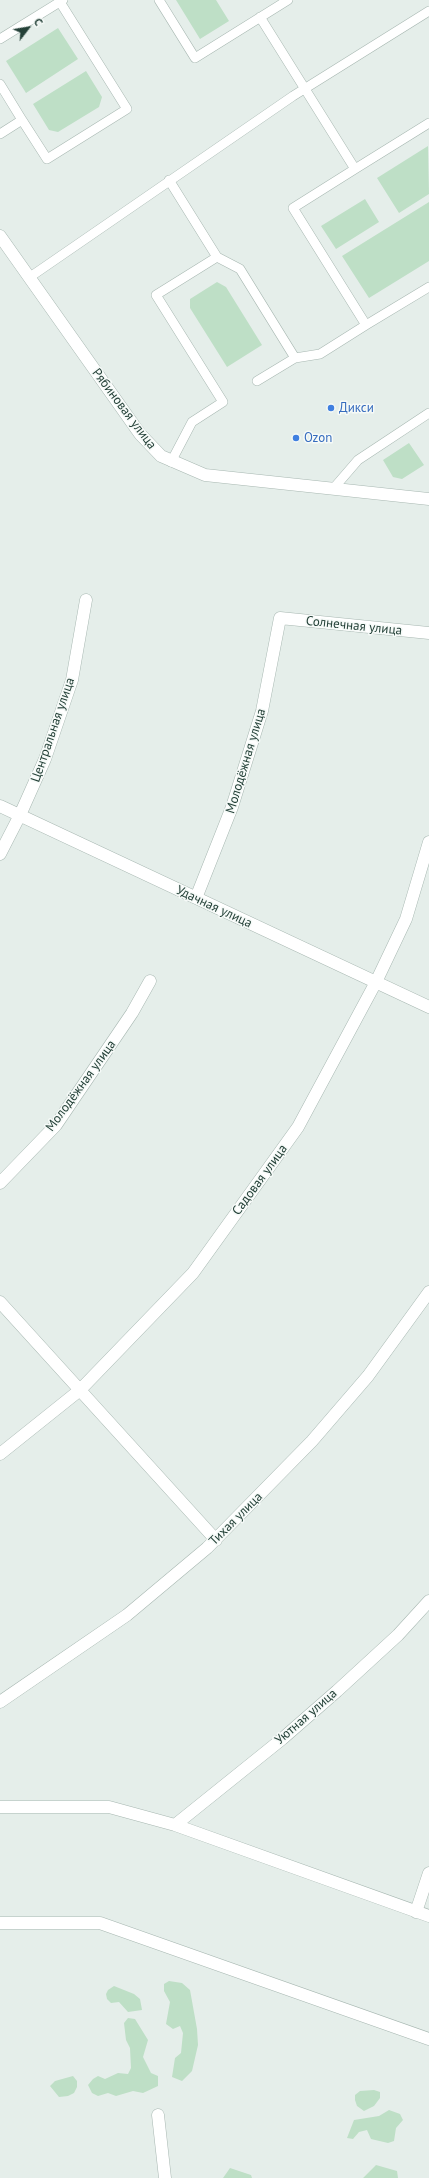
<!DOCTYPE html>
<html>
<head>
<meta charset="utf-8">
<style>
  body { margin:0 }
  #map { position:relative; width:429px; height:2178px; overflow:hidden; background:#e5eeea; font-family:"PT Sans",sans-serif }
  canvas { display:block }
  .north { position:absolute; left:8px; top:8px; width:40px; height:40px; -webkit-text-stroke:3px #f6faf8; paint-order:stroke; rotate:59deg; font-size:11px; font-weight:700; line-height:16px; text-align:center; color:#244138 }
  .north::after { content:''; display:block; margin:auto; width:14px; height:18px; background:#244138; clip-path:polygon(50% 0,100% 100%,50% 72%,0 100%) }
</style>
</head>
<body>
<div id="map">
<canvas width="429" height="2178"></canvas>
<div class="north">С</div>
</div>
<script>
const ctx = document.querySelector('canvas').getContext('2d');
ctx.lineJoin = 'round';
function fill(path, color) { ctx.fillStyle = color; ctx.fill(path, 'evenodd'); }
const toPath = rows => new Path2D(rows.map(r => 'M' + r).join(''));
function strokePath(path, color, width, dash) { ctx.strokeStyle = color; ctx.lineWidth = width; ctx.lineCap = dash ? 'butt' : 'round'; ctx.setLineDash(dash || []); ctx.stroke(path); }
function label(font, color, halo, rows, align = 'center') {
  ctx.font = font + ' "PT Sans",sans-serif'; ctx.lineWidth = 3; ctx.setLineDash([]); ctx.textBaseline = 'middle'; ctx.strokeStyle = halo; ctx.fillStyle = color; for (const [text, x, y, turn = 0] of rows) {
    ctx.save(); ctx.translate(x, y); ctx.rotate((+turn || 0) * Math.PI / 180); ctx.textAlign = isNaN(turn) ? turn : align; if (halo) ctx.strokeText(text, 0, 0); ctx.fillText(text, 0, 0); ctx.restore();
  }
}
const green = toPath([
  [176,0,216,0,229,21,200,39],
  [58,28,78,59,26,93,6,61],
  [86,71,102,97,99,107,58,132,49,130,33,104],
  [428,146,429,194,399,213,377,178],
  [365,199,379,222,336,249,321,226],
  [429,202,429,261,369,298,342,256],
  [217,282,226,287,262,345,227,367,190,308,190,299],
  [409,443,424,465,402,479,393,477,383,460],
  [169,1981,182,1983,190,1990,197,2029,198,2045,192,2071,182,2081,172,2077,175,2058,181,2053,183,2033,180,2026,173,2029,166,2024,170,2002,164,1991,164,1984],
  [114,1986,134,1994,140,1999,142,2010,128,2012,119,2002,111,2003,107,1999,106,1994,108,1990],
  [128,2018,135,2019,148,2040,143,2057,151,2073,158,2076,158,2086,143,2093,133,2091,116,2096,108,2093,98,2096,92,2093,88,2085,93,2079,98,2076,105,2079,118,2073,128,2074,131,2068,130,2048,126,2040,124,2023],
  [73,2076,77,2081,77,2087,74,2093,68,2096,59,2097,50,2086,55,2081],
  [374,2090,380,2092,380,2098,374,2106,364,2111,357,2106,355,2100,355,2095,360,2091],
  [389,2110,400,2114,403,2120,396,2128,394,2141,388,2143,371,2139,367,2130,359,2132,353,2139,347,2138,354,2120,379,2116],
  [376,2165,397,2171,398,2178,363,2178],
  [230,2168,251,2175,252,2178,223,2178]
]);
const service = toPath([
  [159,0,195,58,288,0],
  [260,17,355,169,429,123],
  [0,39,63,0],
  [0,84,22,120,0,134],
  [22,120,47,159,127,109,60,2],
  [169,180,217,257,240,269,295,358],
  [30,277,293,96,429,11],
  [366,325,429,287],
  [257,381,295,358,320,354,366,325,293,208,355,169],
  [171,462,192,422,223,402,156,295,217,257],
  [333,489,358,460,429,413]
]);
const minor = toPath([
  [0,236,140,434,161,456,205,475,429,499],
  [0,806,429,1007],
  [0,854,20,815,45,759,72,680,86,600],
  [196,898,232,807,262,711,280,618,429,633],
  [0,1183,56,1125,132,1013,150,981],
  [0,1302,216,1540],
  [0,1454,80,1390,193,1273,298,1127,376,982,406,919,429,842],
  [0,1702,127,1615,207,1548,312,1441,368,1376,429,1292],
  [0,1807,109,1807,175,1825,429,1916],
  [175,1825,282,1739,337,1691,398,1635,429,1601],
  [416,1912,429,1873],
  [0,1923,100,1923,429,2039],
  [158,2115,165,2178]
]);
const markers = [
  [331,408,4,"#3f7fe0"],
  [296,438,4,"#3f7fe0"]
];
const shopNames = [
  ["Дикси",339,408],
  ["Ozon",304,438]
];
const streetNames = [
  ["Рябиновая улица",124,409,53],
  ["Солнечная улица",354,626,6],
  ["Центральная улица",53,730,-71],
  ["Молодёжная улица",246,761,-73],
  ["Удачная улица",214,907,25],
  ["Молодёжная улица",81,1086,-54],
  ["Садовая улица",260,1180,-54],
  ["Тихая улица",236,1519,-45],
  ["Уютная улица",306,1717,-41]
];
fill(green, '#bedfc6');
strokePath(service, '#a7b7b1', 10);
strokePath(minor, '#a7b7b1', 13);
strokePath(service, '#fff', 9);
strokePath(minor, '#fff', 12);
for (const [x, y, r, color] of markers) { const dot = new Path2D(); dot.arc(x, y, r, 0, 2 * Math.PI); ctx.fillStyle = color; ctx.fill(dot); strokePath(dot, '#f6faf8', 1.5); }
label('13px', '#366cbe', '#f6faf8', shopNames, 'left');
label('13px', '#244138', '#f6faf8', streetNames);
</script>
</body>
</html>
